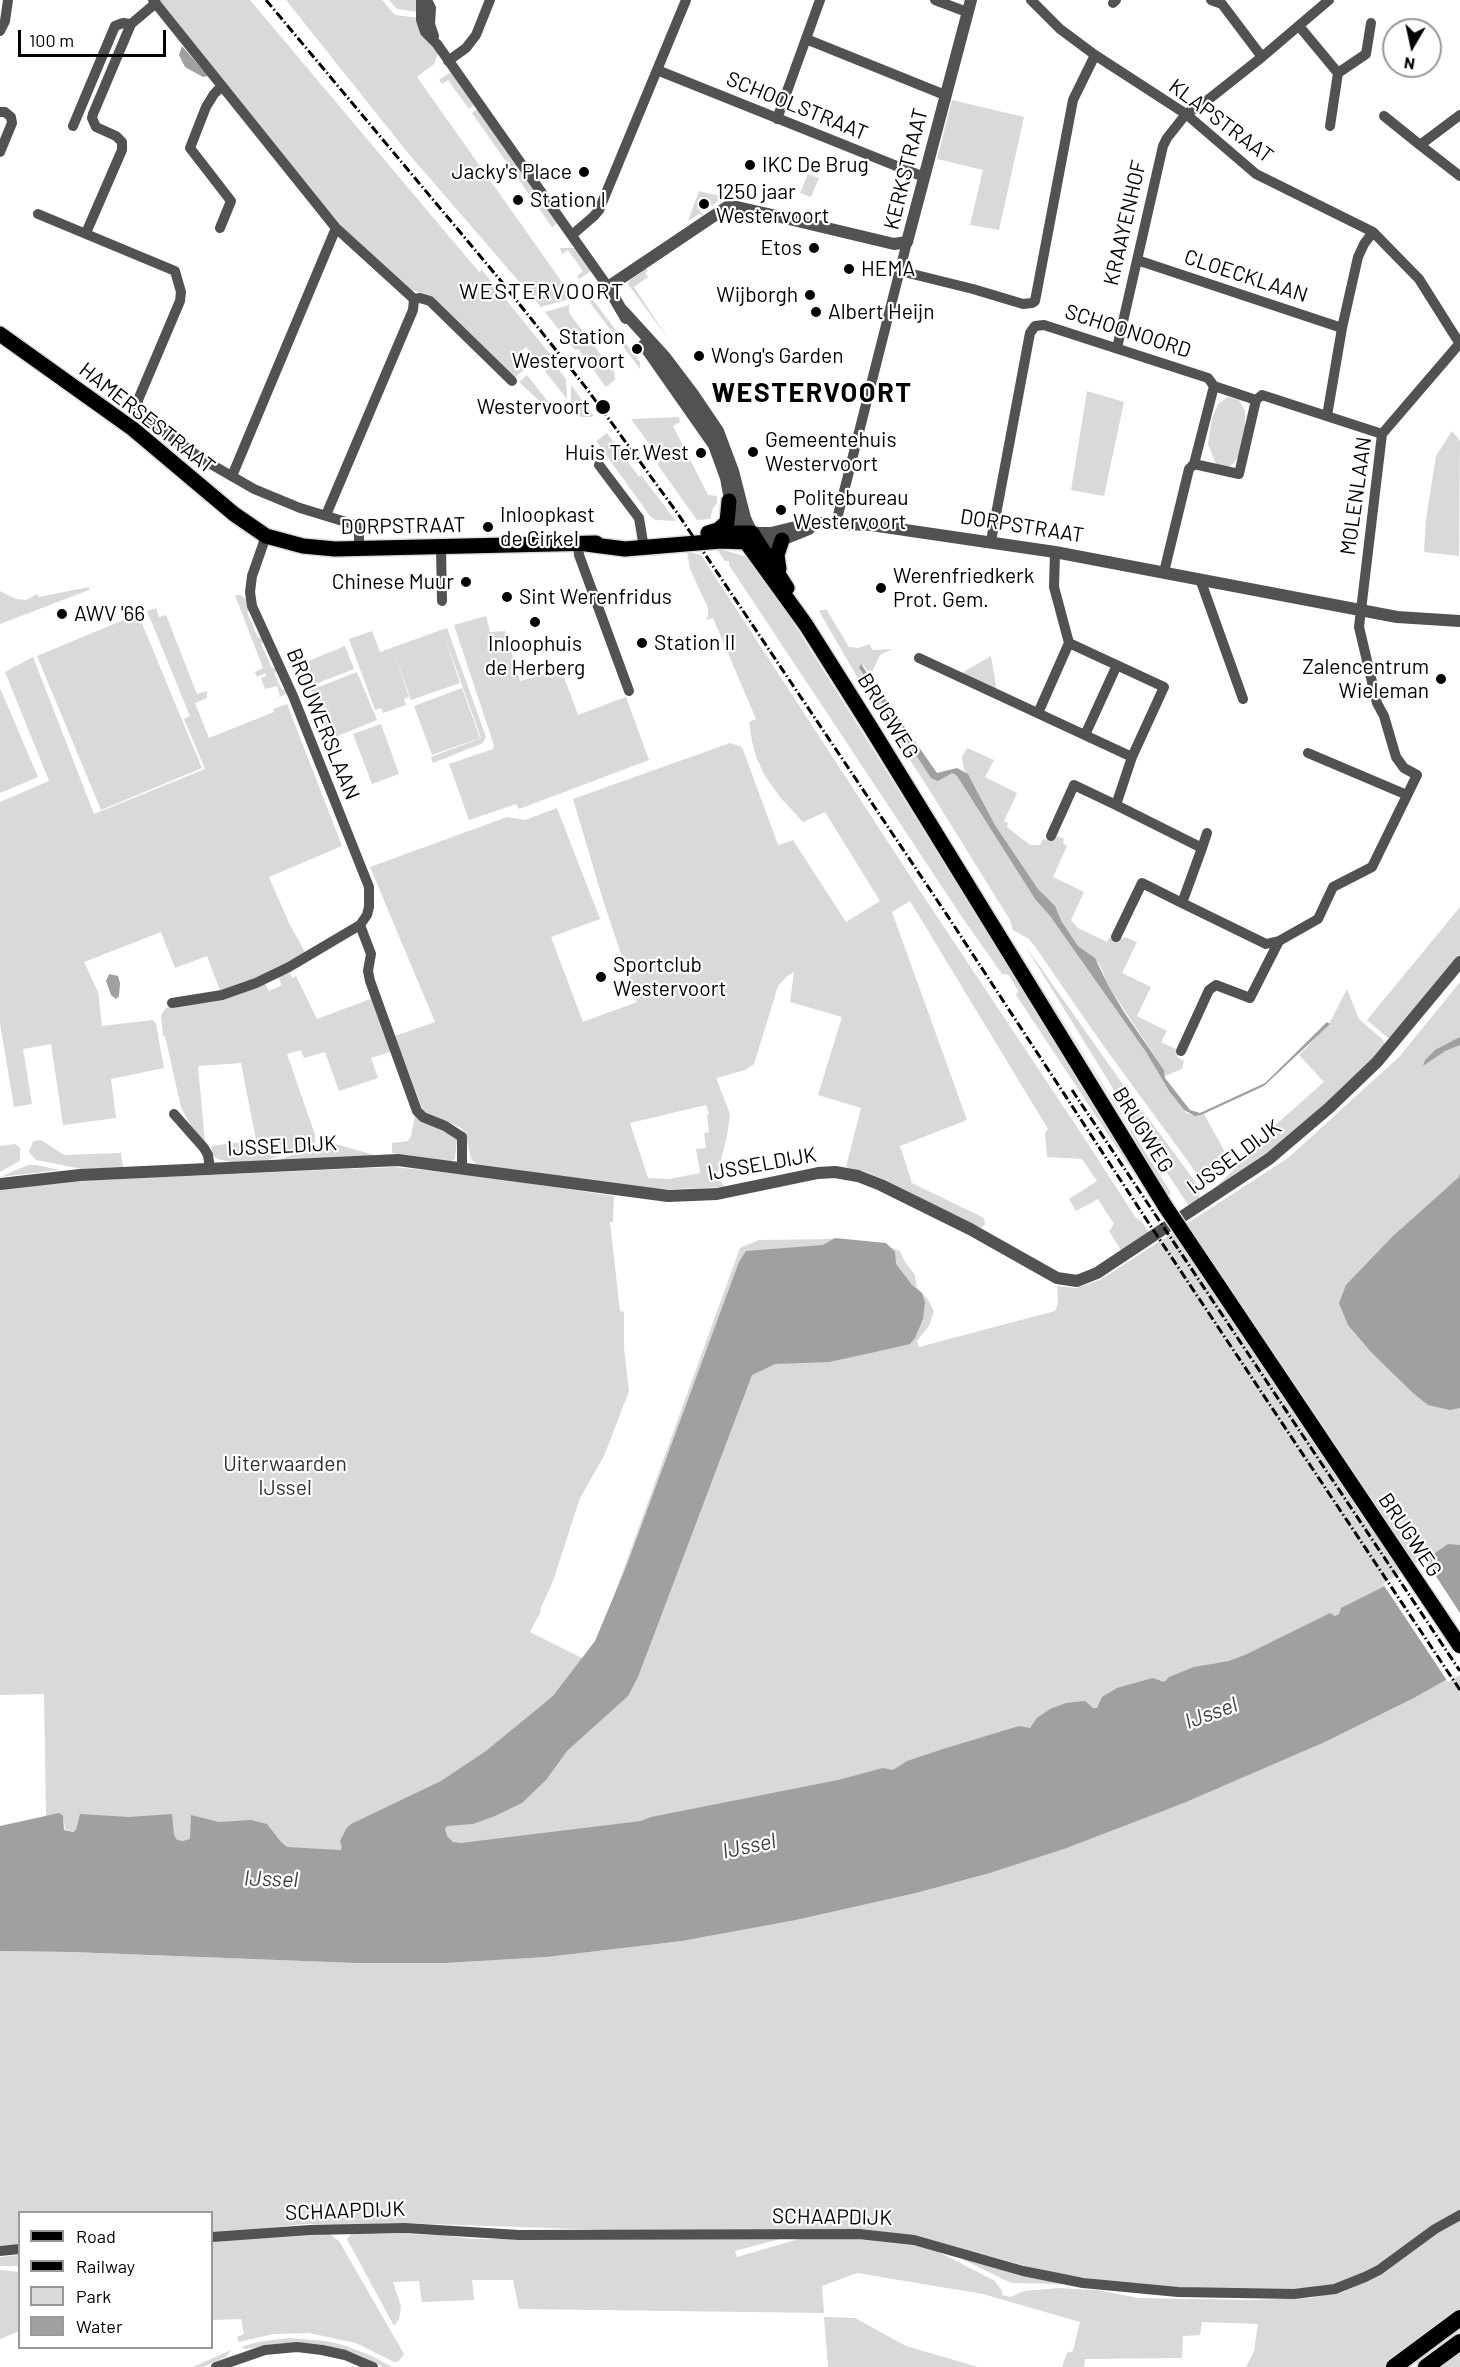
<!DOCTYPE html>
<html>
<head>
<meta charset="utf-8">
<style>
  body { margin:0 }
  #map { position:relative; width:1460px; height:2367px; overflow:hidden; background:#fff; font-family:Barlow,sans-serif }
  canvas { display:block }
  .legend { position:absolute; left:18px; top:2211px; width:195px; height:138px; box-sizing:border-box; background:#fff; border:2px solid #999; margin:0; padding:8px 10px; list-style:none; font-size:18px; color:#000 }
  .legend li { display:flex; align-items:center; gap:12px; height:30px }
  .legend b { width:30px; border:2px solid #999 }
  .north { position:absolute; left:1382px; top:18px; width:60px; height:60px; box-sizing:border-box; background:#fff; border:2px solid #999; border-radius:50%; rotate:189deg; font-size:16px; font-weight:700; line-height:24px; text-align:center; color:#000 }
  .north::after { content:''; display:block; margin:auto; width:21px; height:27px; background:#000; clip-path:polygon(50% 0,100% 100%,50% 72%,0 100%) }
  .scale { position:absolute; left:18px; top:30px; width:148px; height:27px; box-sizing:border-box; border:3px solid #000; border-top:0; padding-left:8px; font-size:18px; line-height:21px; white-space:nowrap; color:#000; -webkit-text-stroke:4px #fff; paint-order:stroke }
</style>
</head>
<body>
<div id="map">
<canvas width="1460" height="2367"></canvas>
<ul class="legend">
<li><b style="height:8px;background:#000"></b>Road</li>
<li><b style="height:8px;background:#000"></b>Railway</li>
<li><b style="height:16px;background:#d9d9d9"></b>Park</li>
<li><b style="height:16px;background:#a0a0a0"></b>Water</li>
</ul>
<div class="north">N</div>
<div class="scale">100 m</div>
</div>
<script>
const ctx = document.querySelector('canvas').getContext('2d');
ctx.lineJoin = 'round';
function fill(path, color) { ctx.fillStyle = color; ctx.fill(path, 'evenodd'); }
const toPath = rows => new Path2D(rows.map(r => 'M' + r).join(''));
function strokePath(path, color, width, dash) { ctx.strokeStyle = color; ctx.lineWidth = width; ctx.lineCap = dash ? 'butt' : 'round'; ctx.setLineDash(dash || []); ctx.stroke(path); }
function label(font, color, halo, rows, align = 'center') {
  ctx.font = font + ' Barlow,sans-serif'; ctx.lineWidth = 4.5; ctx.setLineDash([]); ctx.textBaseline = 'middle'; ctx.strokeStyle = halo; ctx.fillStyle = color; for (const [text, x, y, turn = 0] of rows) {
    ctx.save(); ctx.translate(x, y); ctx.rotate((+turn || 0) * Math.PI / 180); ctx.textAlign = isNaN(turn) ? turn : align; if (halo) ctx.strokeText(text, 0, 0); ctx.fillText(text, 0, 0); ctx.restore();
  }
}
const green = toPath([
  [159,0,250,0,479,272,482,270,558,364,556,366,566,379,567,399,526,347,513,357,524,370,514,378,429,296,411,290,343,228],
  [286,0,382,0,395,15,419,18,438,54,434,64,417,77,564,285,570,282,572,284,568,287,569,299,541,307,408,153],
  [389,0,417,0,418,12,397,9],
  [451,72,474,105,469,109,448,80,442,84,439,80],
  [952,100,1024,117,999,230,970,225,983,170,937,159],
  [477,109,558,223,552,227,472,113],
  [808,174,819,178,811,197,800,193],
  [699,191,728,198,718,201,712,206,708,201,698,208,704,216,699,214,688,221],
  [560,248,575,248,591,271,579,279,577,276,583,271,568,250,562,254],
  [646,268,648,271,645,273,648,277,634,287,669,340,628,284,629,281],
  [580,290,590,296,640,362,640,369,588,300,579,294],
  [569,305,569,313,614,372,615,380,606,387,578,349,575,350,545,312],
  [527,375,553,408,548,409,519,382],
  [571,385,594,416,591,417,581,417,571,405],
  [1087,391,1124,402,1104,496,1071,490],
  [1228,397,1239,400,1245,411,1245,428,1239,455,1233,464,1228,467,1216,464,1208,444,1212,418,1218,404],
  [679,417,680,422,673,426,708,495,717,496,717,503,713,508,710,519,697,520,657,464,661,460,631,419],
  [1452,431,1460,441,1459,556,1424,552,1426,519,1436,456],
  [607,433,639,477,641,475,676,521,656,520,650,516,596,441],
  [716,548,744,556,759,568,1161,1209,1158,1210,1016,995,1018,991,1009,975,1002,974,964,920,729,565,729,561,725,561],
  [687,552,701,555,916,885,1081,1133,1136,1218,1142,1222,1149,1233,1122,1252,1109,1231,1114,1224,1098,1199,1076,1211,1069,1199,1097,1181,1082,1159,1047,1157,1045,1133,1048,1129,910,901,892,912,967,1120,900,1146,912,1183,984,1218,985,1225,979,1229,886,1180,866,1172,846,1167,861,1108,818,1095,842,1017,790,1002,794,972,787,976,778,986,754,1064,745,1070,716,1078,730,1114,727,1136,717,1175,724,1187,652,1190,476,1164,471,1159,466,1135,461,1128,423,1111,395,1036,435,1022,370,867,507,817,525,820,557,808,600,919,551,937,583,1022,637,1002,603,900,573,799,730,743,742,747,778,845,793,840,846,922,880,901,825,812,803,822,780,797,765,776,756,757,752,741,749,722,756,719,713,618,706,620,708,616,708,608,690,569],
  [706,1105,709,1113,707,1115,709,1132,704,1133,706,1148,696,1149,700,1173,669,1179,648,1178,630,1123],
  [89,587,89,590,0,624,0,591,16,599,26,600,37,594,39,597],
  [235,595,240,595,246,599,250,610,247,612,258,638,262,637,264,642,261,644,272,668,275,667,277,672,274,673,282,690,285,689,286,694,270,701,280,696,277,686,265,689,261,678,266,676,265,673,257,677,255,672,263,668],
  [156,608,159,617,166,615,197,694,207,691,207,698,195,703,209,738,274,712,273,709,287,704,342,846,269,877,289,923,306,954,263,977,221,993,207,956,175,968,161,932,84,962,98,992,102,1026,153,1020,156,1024,164,1068,111,1079,116,1118,63,1125,51,1044,23,1049,32,1104,14,1107,0,1024,0,802,49,781,5,672,33,657,94,814,205,769,184,719,190,716,147,611],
  [826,609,849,647,858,648,870,644,872,650,892,649,880,655,871,675,863,665,859,669,904,736,941,778,952,773,957,776,1035,899,1050,916,1146,1052,1169,1091,1186,1113,1198,1116,1204,1114,1231,1163,1211,1184,1207,1185,1203,1182,1100,1041,1036,948,1029,939,1013,930,1010,920,925,783,871,701,819,611],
  [138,614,202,768,101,810,37,656],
  [486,616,490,632,505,631,520,681,561,669,578,715,626,697,649,760,519,809,516,804,469,820,449,764,493,749,494,745,454,625],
  [447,628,486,737,483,743,433,763,431,757,481,738,443,632,460,683,411,700,393,650,409,697,404,699,406,705,383,713,381,708,375,710,349,639,372,631,380,652],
  [345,646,354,669,310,686,301,664],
  [991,656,997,692,960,674],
  [357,672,377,720,330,739,311,690],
  [0,688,38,777,0,793],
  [462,688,480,738,432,755,414,706],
  [867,709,1171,1193,1168,1196,1163,1193,1129,1128],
  [381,724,399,774,372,784,353,734],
  [967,748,994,760,985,777,1017,793,1004,821,1008,823,1007,827,1030,845,1040,845,1043,839,1047,840,1058,836,1064,839,1063,843,1067,846,1053,877,1084,892,1071,920,1078,928,1107,942,1109,938,1116,941,1125,937,1137,942,1122,973,1151,987,1137,1016,1167,1031,1161,1042,1180,1051,1177,1057,1184,1061,1182,1069,1165,1076,1164,1070,1108,985,1100,965,1091,955,1078,946,1062,922,1059,914,1038,889,995,825,971,779,964,770,962,757],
  [1460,907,1460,956,1393,1038,1388,1038,1367,1020],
  [1024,944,1117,1076,1200,1188,1199,1199,1189,1206,1143,1137],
  [290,973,292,978,296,976,317,1019,373,998,393,1051,371,1058,378,1078,339,1091,325,1052,304,1058,301,1050,287,1054,315,1135,315,1143,259,1163,240,1164,217,1159,212,1154,211,1146,256,1140,241,1063,198,1066,205,1142,202,1141,188,1121,181,1107,165,1036,163,1036,161,1015,166,1008,174,1005,264,981,269,991,282,985,278,977],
  [1460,982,1460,1547,1339,1614,1250,1655,1174,1680,1104,1712,905,1772,534,1844,386,1847,335,1850,180,1843,70,1831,65,1829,64,1821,61,1819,46,1816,44,1694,0,1695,0,1188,26,1183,394,1167,480,1176,614,1196,613,1222,610,1222,620,1311,624,1312,624,1348,629,1391,604,1456,580,1498,553,1581,540,1610,541,1611,530,1632,588,1661,598,1640,740,1248,759,1240,832,1239,883,1244,900,1251,905,1262,915,1275,917,1288,927,1298,934,1311,929,1326,917,1341,919,1347,1055,1311,1058,1303,1057,1286,1076,1288,1100,1280,1288,1158,1399,1057],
  [1347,989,1359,1019,1383,1040,1385,1045,1360,1075,1275,1149,1215,1188,1273,1131,1274,1126,1324,1082,1299,1055,1329,1024],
  [415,1115,457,1139,455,1159,451,1161,392,1153,392,1143,408,1141,411,1136],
  [41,1140,64,1155,121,1153,123,1167,82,1169,36,1160,29,1152,33,1141],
  [328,1143,336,1144,374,1155,371,1157,282,1161,281,1159],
  [15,1144,20,1148,20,1161,0,1172,0,1146],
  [28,1165,36,1165,60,1170,0,1177],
  [1460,1672,1460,2210,1367,2272,1336,2284,1287,2291,1148,2287,1052,2273,908,2234,606,2230,402,2223,335,2225,305,2224,212,2234,212,2212,20,2212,19,2245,0,2246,0,1951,72,1952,355,1963,446,1963,547,1957,682,1941,796,1920,916,1893,990,1873,1067,1848,1184,1803,1325,1742,1414,1698],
  [1460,2219,1460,2313,1386,2367,1246,2367,1254,2351,1258,2324,1202,2322,1200,2335,1183,2336,1182,2358,1085,2359,1084,2367,1062,2367,1067,2353,1073,2351,1080,2322,983,2294,857,2273,822,2286,824,2313,519,2309,513,2280,472,2280,474,2300,422,2302,419,2281,393,2282,401,2306,399,2319,394,2326,347,2239,352,2233,440,2235,474,2239,780,2239,735,2251,737,2257,799,2239,884,2239,933,2249,995,2281,1002,2291,1002,2295,1010,2297,1024,2291,1059,2288,1097,2290,1138,2298,1251,2300,1310,2298,1343,2292,1369,2280,1447,2226],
  [330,2234,339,2241,404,2354,398,2362,394,2362,356,2343,309,2333,273,2334,239,2342,237,2337,244,2334,241,2319,212,2320,212,2241],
  [19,2255,19,2266,0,2266,0,2257],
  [954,2255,1066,2284,1011,2283],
  [0,2270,19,2272,20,2331,0,2339],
  [824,2317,855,2318,906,2346,978,2367,828,2367],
  [289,2338,325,2341,343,2345,372,2356,392,2367,383,2367,357,2354,322,2345,284,2343,246,2349,241,2347,258,2342],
  [231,2350,226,2357,203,2367,193,2367],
  [1460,2351,1460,2367,1440,2367]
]);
const water = toPath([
  [182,46,208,76,203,77,185,67,179,55],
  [861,664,937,773,957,768,968,774,995,825,1038,889,1055,906,1062,922,1078,946,1095,958,1108,985,1124,1012,1164,1070,1165,1078,1190,1110,1200,1113,1265,1083,1327,1022,1330,1024,1264,1086,1201,1115,1195,1116,1184,1110,1169,1091,1146,1052,1088,970,1050,916,1035,899,957,776,952,773,938,781,931,778,859,668],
  [109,974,118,976,120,983,119,996,116,999,111,995,106,981],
  [1460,1037,1460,1045,1445,1051,1423,1066,1425,1060,1435,1050],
  [1460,1173,1460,1408,1450,1410,1428,1405,1413,1393,1371,1352,1348,1325,1339,1303,1346,1285,1393,1236,1459,1177],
  [835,1238,886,1243,895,1252,896,1264,912,1285,922,1293,925,1302,923,1319,915,1338,910,1344,875,1352,829,1362,775,1364,752,1375,638,1677,628,1696,567,1751,546,1780,522,1803,495,1816,473,1824,447,1826,445,1829,447,1836,453,1842,461,1843,641,1821,651,1817,838,1780,883,1768,893,1770,907,1761,943,1749,1019,1726,1030,1728,1037,1718,1050,1709,1066,1703,1085,1701,1093,1708,1097,1708,1102,1697,1117,1688,1153,1678,1164,1682,1169,1677,1194,1667,1229,1661,1247,1654,1330,1613,1335,1616,1339,1614,1341,1608,1393,1582,1448,1544,1460,1545,1460,1672,1414,1698,1325,1742,1184,1803,1067,1848,990,1873,916,1893,796,1920,682,1941,547,1957,446,1963,355,1963,72,1952,0,1951,0,1826,59,1813,63,1816,64,1830,73,1832,76,1830,80,1814,129,1817,172,1814,174,1835,177,1840,183,1841,190,1839,191,1815,219,1822,251,1820,267,1824,281,1842,287,1847,340,1850,342,1848,340,1841,346,1829,351,1824,441,1781,486,1751,553,1696,595,1641,626,1567,739,1262,746,1251,823,1245]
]);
const pier = toPath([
  [1424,1558,1460,1613,1460,1675,1448,1682,1383,1584]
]);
const minor = toPath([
  [153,0,336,228,414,299,420,298,430,301,512,381],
  [421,0,421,20,425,32,437,44,608,287],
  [427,0,431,8,430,24,434,36],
  [935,0,967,12],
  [1031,0,1060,29,1095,55,1186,114,1256,174,1373,232,1419,279,1460,344],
  [1211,0,1222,4,1262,57],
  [1113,3,1116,0],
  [1299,26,1338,73,1330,126],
  [0,31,5,21,8,0],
  [806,39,945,95],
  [448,61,466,48,476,35,490,0],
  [657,70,924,177],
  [1338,73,1366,54,1371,23],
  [0,112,5,112,11,117,12,123,0,152],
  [1460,115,1420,145,1460,176],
  [1384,116,1420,145],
  [777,119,820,0],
  [73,126,115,26,123,23,131,24],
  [38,214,175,271,181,292,180,301,138,400,138,411,141,415,202,459,254,489,300,508,356,525,359,530,359,549],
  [220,228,231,201,190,148,206,107,214,94,222,86],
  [86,233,122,150,122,142,116,136,96,127,92,118,93,114,131,24,156,3],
  [572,235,594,216,599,210,686,0],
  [1137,260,1342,328],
  [900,271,973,289,1023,304,1032,303,1035,301,1073,100,1095,55],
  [1117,348,1163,146,1167,138,1186,114,1209,99,1262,57,1329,0],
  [1214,386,1256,400,1262,395,1382,434],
  [1327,416,1342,328,1358,257,1364,244,1373,232],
  [1194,464,1239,474,1256,400],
  [599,465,639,518,644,548],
  [232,476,336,228],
  [326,515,413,310,414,299],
  [836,523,907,242],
  [266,536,252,576,250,592,252,606,293,696,369,887,369,907,367,915,360,925,371,954,368,971,370,981,417,1111,423,1117,445,1126,462,1137,462,1167],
  [991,541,1030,333,1035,326,1044,325,1208,378,1214,386,1194,464,1189,469,1164,572],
  [578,544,579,555,629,691],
  [441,547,442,601],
  [1200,579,1243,699],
  [1069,643,1164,687,1132,757],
  [919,658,1132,757,1116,805,1202,848,1182,903,1266,944,1279,941,1250,998,1216,985,1209,990,1181,1051],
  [1038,713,1069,643,1054,587,1055,552],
  [1085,735,1117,665],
  [1308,753,1407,795],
  [1051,836,1074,785,1116,805],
  [1202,848,1207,833],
  [1116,937,1142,883,1182,903],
  [1279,941,1318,919,1333,887,1372,867,1417,775,1404,768,1396,757,1384,716,1377,703,1359,627,1382,434,1460,343],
  [172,1003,222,995,256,983,289,967,360,925],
  [174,1114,204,1148,208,1155,210,1169],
  [212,2237,310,2230,405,2228,519,2235,859,2234,914,2240,1023,2271,1083,2283,1178,2292,1294,2294,1335,2289,1365,2277,1379,2270,1435,2229,1460,2215],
  [0,2251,20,2249],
  [216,2367,265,2350,297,2347,322,2350,345,2355,373,2367]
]);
const tertiary = toPath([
  [623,311,665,357,693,394,718,431,733,471,745,518,752,533,771,533,812,523,871,525,1055,552,1397,617,1460,621],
  [626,318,608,287,727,207,737,207,768,214,894,244,907,242,971,0],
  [644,345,714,445,726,478,732,511,746,542,774,543,809,529],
  [0,1184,80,1175,398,1160,668,1196,717,1194,818,1173,835,1172,858,1176,881,1185,970,1229,1057,1278,1077,1281,1097,1273,1269,1159,1329,1108,1377,1062,1460,962]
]);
const primary = toPath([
  [0,334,133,429,234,514,266,536,303,546,335,549,596,543],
  [708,533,718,530,727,522,729,501],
  [731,533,752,533,787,588],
  [586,544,625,549,721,541,746,542,806,625,871,728,1165,1206],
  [779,569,777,555,782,540]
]);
const trunk = toPath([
  [1394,2367,1460,2318],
  [1426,2367,1460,2342]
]);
const rail = toPath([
  [266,0,501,281,587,389,678,514,945,912,1146,1219,1460,1690],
  [1072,1090,1460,1671]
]);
const primaryBridge = toPath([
  [1165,1206,1460,1646]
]);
const markers = [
  [750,165,6,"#000"],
  [584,172,6,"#000"],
  [518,200,6,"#000"],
  [704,204,6,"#000"],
  [814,248,6,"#000"],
  [849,269,6,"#000"],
  [810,295,6,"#000"],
  [816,312,6,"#000"],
  [637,349,6,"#000"],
  [699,356,6,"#000"],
  [603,407,8,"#000"],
  [753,452,6,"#000"],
  [701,453,6,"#000"],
  [781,510,6,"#000"],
  [488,527,6,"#000"],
  [466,582,6,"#000"],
  [881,588,6,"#000"],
  [507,597,6,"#000"],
  [62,614,6,"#000"],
  [535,622,6,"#000"],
  [642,643,6,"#000"],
  [1441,679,6,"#000"],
  [601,977,6,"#000"]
];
const streetNames = [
  ["SCHOOLSTRAAT",797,106,22],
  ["KLAPSTRAAT",1221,121,37],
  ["KERKSTRAAT",906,169,-76],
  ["KRAAYENHOF",1125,223,-77],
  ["CLOECKLAAN",1246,276,18],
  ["SCHOONOORD",1128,331,18],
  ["HAMERSESTRAAT",147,418,38],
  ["MOLENLAAN",1356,496,-82],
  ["DORPSTRAAT",403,526,-1],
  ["DORPSTRAAT",1022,526,9],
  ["BRUGWEG",888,716,58],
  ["BROUWERSLAAN",323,724,68],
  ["BRUGWEG",1143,1130,58],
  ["IJSSELDIJK",282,1146,-3],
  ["IJSSELDIJK",1234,1157,-36],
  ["IJSSELDIJK",762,1164,-10],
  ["BRUGWEG",1410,1535,56],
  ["SCHAAPDIJK",345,2211,-2],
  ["SCHAAPDIJK",832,2217,1]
];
const poiNames = [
  ["IKC De Brug",762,165],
  ["Jacky's Place",572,172,"right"],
  ["1250 jaar",716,192],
  ["Westervoort",716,216],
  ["Station I",530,200],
  ["Etos",802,248,"right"],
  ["HEMA",861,269],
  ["Wijborgh",798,295,"right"],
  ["Albert Heijn",828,312],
  ["Station",625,337,"right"],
  ["Westervoort",625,361,"right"],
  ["Wong's Garden",711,356],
  ["Westervoort",590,407,"right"],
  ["Gemeentehuis",765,440],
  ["Westervoort",765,464],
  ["Huis Ter West",689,453,"right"],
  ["Politebureau",793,498],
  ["Westervoort",793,522],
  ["Inloopkast",500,515],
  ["de Cirkel",500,539],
  ["Werenfriedkerk",893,576],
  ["Prot. Gem.",893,600],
  ["Chinese Muur",454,582,"right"],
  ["Sint Werenfridus",519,597],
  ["AWV '66",74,614],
  ["Station II",654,643],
  ["Inloophuis",535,644,"center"],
  ["de Herberg",535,668,"center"],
  ["Zalencentrum",1429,667,"right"],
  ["Wieleman",1429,691,"right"],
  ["Sportclub",613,965],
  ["Westervoort",613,989]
];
const parkNames = [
  ["Uiterwaarden",285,1464],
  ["IJssel",285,1488]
];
const neighbourhoodNames = [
  ["WESTERVOORT",542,292]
];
const waterNames = [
  ["IJssel",1211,1713,-20],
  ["IJssel",749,1846,-12],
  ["IJssel",271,1879,2]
];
const districtNames = [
  ["WESTERVOORT",812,393]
];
fill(green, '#d9d9d9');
fill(water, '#a0a0a0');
fill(pier, '#fff');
strokePath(primary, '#dbdbdb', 18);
strokePath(trunk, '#dbdbdb', 20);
strokePath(minor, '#525252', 10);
strokePath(tertiary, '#525252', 12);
strokePath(primary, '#000', 15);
strokePath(trunk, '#000', 16);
strokePath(rail, '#000', 3, [9, 3, 1.5, 3]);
strokePath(primaryBridge, '#dbdbdb', 18, []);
strokePath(primaryBridge, '#000', 15);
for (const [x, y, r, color] of markers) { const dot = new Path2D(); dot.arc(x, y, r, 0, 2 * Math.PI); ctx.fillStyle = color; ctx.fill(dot); strokePath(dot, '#fff', 2); }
label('21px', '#000', '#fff', streetNames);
label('21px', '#000', '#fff', poiNames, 'left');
label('21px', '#303030', '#fff', parkNames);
ctx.letterSpacing = '1.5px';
label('22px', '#000', '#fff', neighbourhoodNames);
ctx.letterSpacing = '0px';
label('italic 22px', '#414141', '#fff', waterNames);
ctx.letterSpacing = '1.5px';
label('bold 27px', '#000', '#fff', districtNames);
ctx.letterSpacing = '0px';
</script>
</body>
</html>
